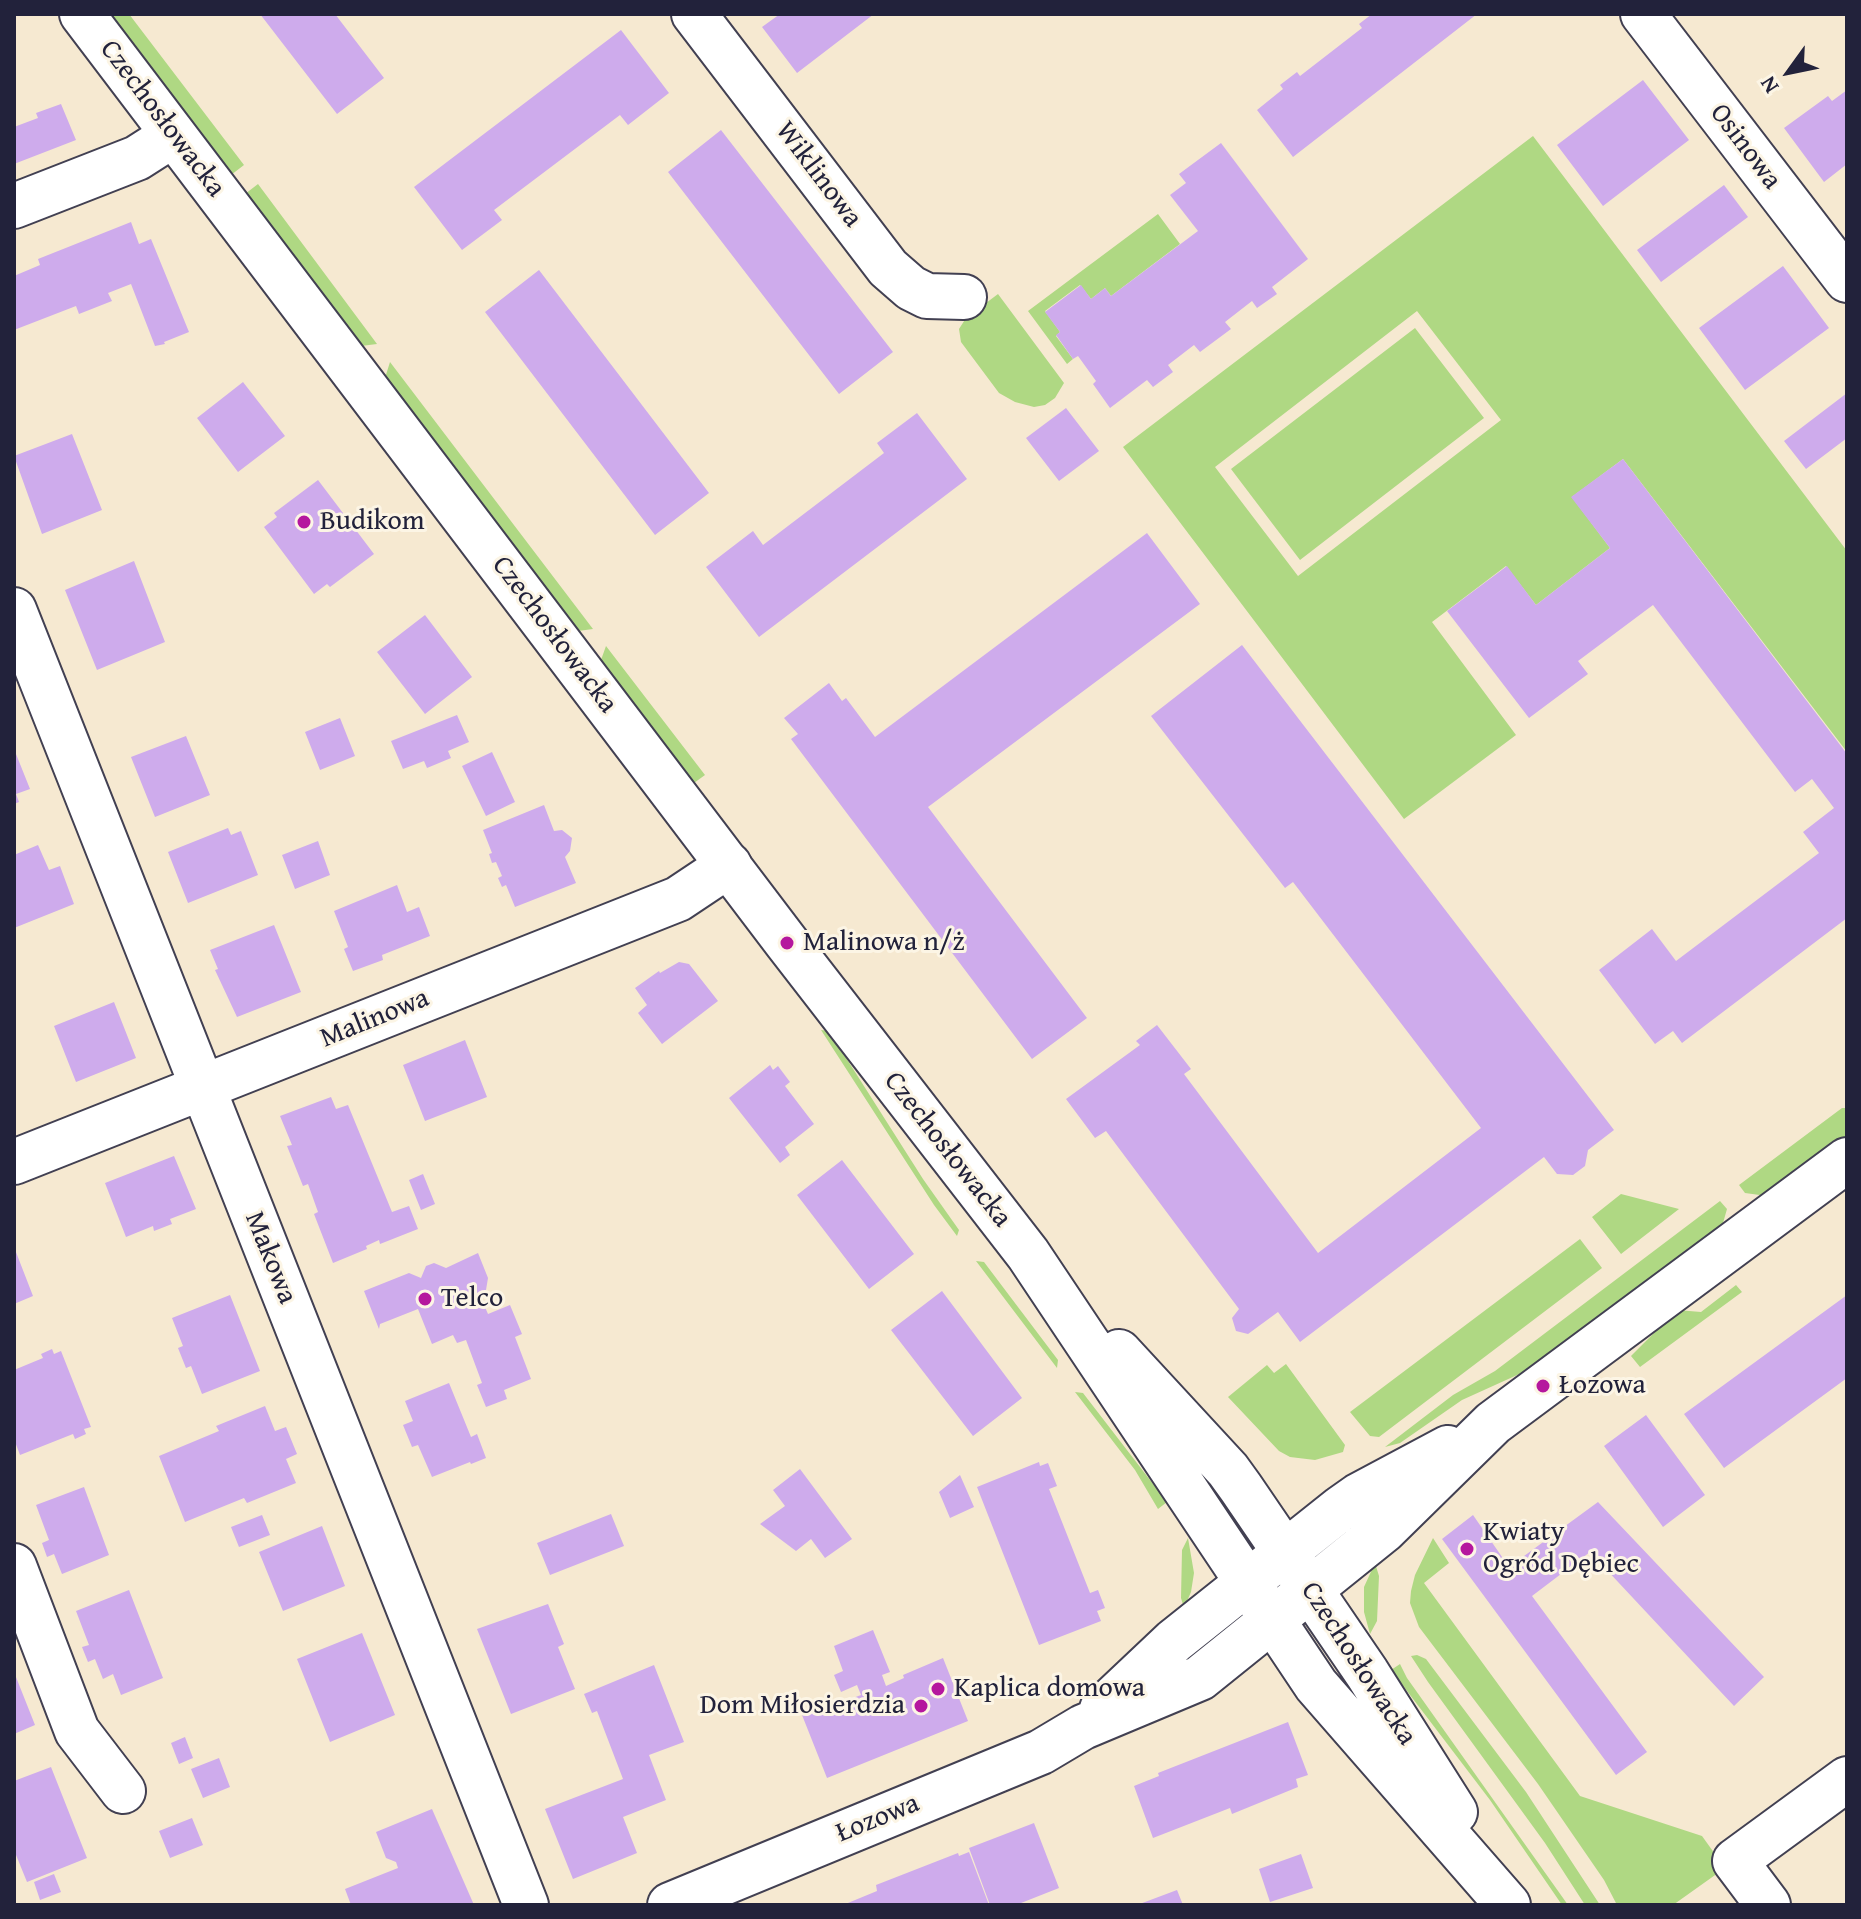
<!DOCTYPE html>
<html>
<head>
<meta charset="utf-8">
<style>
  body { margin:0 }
  #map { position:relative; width:1861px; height:1919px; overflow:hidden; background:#f6e9d1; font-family:"Gentium Book Plus",serif }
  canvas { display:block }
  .frame { position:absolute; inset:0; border:16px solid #22223b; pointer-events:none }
  .north { position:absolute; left:1749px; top:32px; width:80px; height:80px; -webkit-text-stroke:6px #fcf5e5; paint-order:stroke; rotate:237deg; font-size:22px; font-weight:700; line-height:32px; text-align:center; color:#22223b }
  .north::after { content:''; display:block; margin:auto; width:28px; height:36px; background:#22223b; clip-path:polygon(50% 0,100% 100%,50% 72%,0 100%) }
</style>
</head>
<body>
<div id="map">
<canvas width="1861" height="1919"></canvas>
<div class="frame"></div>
<div class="north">N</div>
</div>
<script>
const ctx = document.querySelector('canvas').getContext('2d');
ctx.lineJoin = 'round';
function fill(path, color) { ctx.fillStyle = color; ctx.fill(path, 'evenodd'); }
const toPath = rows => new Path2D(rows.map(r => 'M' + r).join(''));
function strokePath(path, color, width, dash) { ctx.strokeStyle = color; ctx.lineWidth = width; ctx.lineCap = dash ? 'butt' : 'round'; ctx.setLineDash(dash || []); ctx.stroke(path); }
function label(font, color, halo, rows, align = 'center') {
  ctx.font = font + ' "Gentium Book Plus",serif'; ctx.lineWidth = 6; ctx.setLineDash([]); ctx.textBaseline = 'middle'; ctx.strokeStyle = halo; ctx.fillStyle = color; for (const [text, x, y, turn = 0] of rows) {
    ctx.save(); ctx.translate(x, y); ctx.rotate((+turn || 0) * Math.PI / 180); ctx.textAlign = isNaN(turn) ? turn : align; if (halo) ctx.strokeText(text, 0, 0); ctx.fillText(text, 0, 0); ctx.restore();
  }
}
const green = toPath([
  [110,14,129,14,244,165,231,175],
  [1533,136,1847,551,1847,752,1623,459,1572,497,1610,548,1536,605,1506,566,1432,622,1516,735,1404,819,1123,447],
  [1417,311,1501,420,1298,576,1215,467],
  [258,184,377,344,361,346,245,194],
  [1158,214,1180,244,1111,296,1105,288,1091,299,1080,285,1045,311,1060,332,1056,336,1073,359,1067,364,1028,311],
  [998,294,1064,383,1055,398,1045,405,1034,407,1015,402,999,393,961,342,959,329,966,318],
  [1415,328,1484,418,1300,560,1231,469],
  [390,362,593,629,578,631,385,378],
  [606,646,705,775,694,783,601,660],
  [821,1030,829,1031,923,1179,959,1230,957,1236,934,1205],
  [1842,1108,1847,1108,1847,1136,1767,1196,1745,1193,1739,1185],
  [1621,1194,1679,1209,1621,1254,1592,1217],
  [1720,1201,1727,1209,1721,1230,1526,1371,1462,1400,1400,1443,1385,1447,1453,1395,1495,1371],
  [1580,1239,1602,1268,1379,1437,1370,1436,1350,1412],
  [976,1261,984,1262,1058,1360,1057,1368],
  [1736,1285,1742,1292,1640,1367,1631,1356,1677,1310,1701,1312],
  [1286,1364,1345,1445,1343,1452,1315,1460,1290,1457,1279,1451,1228,1397,1267,1365,1274,1373],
  [1075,1392,1083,1393,1167,1502,1158,1509,1135,1470],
  [1188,1538,1194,1573,1191,1592,1184,1608,1181,1598,1182,1550],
  [1433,1538,1449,1563,1424,1583,1580,1796,1702,1836,1725,1868,1673,1905,1617,1905,1604,1880,1538,1784,1419,1627,1410,1603,1411,1591,1415,1575],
  [1375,1563,1379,1576,1377,1621,1370,1634,1364,1612,1364,1587],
  [1417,1655,1426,1659,1526,1792,1600,1905,1585,1905,1545,1843,1428,1682,1411,1656],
  [1400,1664,1407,1678,1568,1905,1562,1905,1490,1800,1391,1670]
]);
const building = toPath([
  [260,14,335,14,384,78,337,114],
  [780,14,874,14,797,73,762,27],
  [1372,14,1477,14,1293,157,1257,110,1283,89,1280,85,1297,72,1300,76,1362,28,1359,24],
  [621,30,669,93,628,125,620,115,494,210,502,220,462,250,414,187],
  [1643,80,1689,140,1603,206,1557,145],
  [1847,90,1847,164,1824,182,1784,128,1828,96,1832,101],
  [61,104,76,140,14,164,14,127,38,118,36,113],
  [721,130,893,352,839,394,668,172],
  [1221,143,1308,259,1272,287,1277,294,1257,308,1252,301,1225,322,1231,329,1200,352,1194,345,1168,365,1173,372,1153,387,1147,380,1110,408,1093,384,1096,381,1078,356,1073,359,1056,335,1060,332,1045,312,1081,285,1091,299,1105,288,1111,296,1198,231,1170,195,1186,183,1179,174],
  [1724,185,1748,217,1661,282,1637,250],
  [131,222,139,244,151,239,189,332,164,342,165,344,155,346,131,284,108,293,112,301,79,314,76,306,14,330,14,276,40,265,38,259],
  [1783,266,1829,328,1745,390,1699,328],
  [539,270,709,493,655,535,485,312],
  [243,382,285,436,238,472,197,418],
  [1847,393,1847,438,1806,469,1784,441],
  [1066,408,1099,451,1059,481,1026,438],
  [917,413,967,479,759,637,706,567,753,531,763,545,884,453,877,443],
  [72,434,102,510,42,534,14,456],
  [1623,459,1847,754,1847,918,1682,1043,1673,1031,1655,1044,1599,970,1652,929,1676,961,1819,853,1803,832,1834,808,1812,779,1795,792,1653,605,1578,661,1588,674,1529,718,1447,611,1507,566,1536,605,1610,548,1571,497],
  [318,480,374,554,330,587,327,584,314,594,264,527,277,517,274,513],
  [1147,533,1200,604,928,807,1087,1018,1032,1059,791,739,798,734,784,718,829,683,842,701,846,698,875,737],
  [134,561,165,642,97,670,65,590],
  [425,615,472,677,425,714,377,652],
  [1242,645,1614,1130,1588,1150,1585,1166,1573,1175,1557,1174,1544,1157,1300,1342,1278,1312,1248,1334,1236,1331,1232,1318,1239,1309,1106,1131,1095,1138,1066,1099,1140,1045,1136,1041,1157,1025,1191,1069,1184,1074,1318,1253,1481,1128,1293,882,1285,888,1151,716],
  [457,715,469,742,448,751,451,758,427,768,424,761,403,769,391,741],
  [340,718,355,756,320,770,305,732],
  [186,736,210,795,155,817,131,757],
  [14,749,30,789,16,794,19,802,14,804],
  [492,752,515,802,486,816,462,766],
  [544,805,554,831,562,830,572,838,570,851,565,857,576,883,515,907,506,885,502,887,498,878,502,876,496,862,492,863,489,854,492,853,483,830],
  [228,828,231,835,241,831,258,875,188,903,168,852],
  [318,841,330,875,295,889,282,855],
  [38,845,49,870,60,866,74,904,14,928,14,855],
  [397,885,407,912,419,907,430,936,382,955,383,960,353,971,344,949,348,947,334,911],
  [274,925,301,992,237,1017,215,970,218,969,210,950],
  [679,962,689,964,718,1001,662,1044,638,1013,647,1005,635,988,659,971,660,973],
  [114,1002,136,1058,76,1082,54,1026],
  [465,1040,487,1097,425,1121,403,1065],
  [770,1065,773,1070,778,1066,790,1082,785,1086,814,1124,785,1147,790,1155,780,1163,729,1098],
  [331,1097,336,1109,348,1105,392,1212,409,1206,418,1229,380,1244,379,1240,366,1246,367,1249,333,1263,314,1214,318,1212,308,1184,303,1186,287,1146,292,1145,280,1116],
  [174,1156,196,1209,170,1219,172,1224,154,1231,153,1226,126,1237,105,1183],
  [842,1160,914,1254,869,1289,797,1195],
  [423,1174,435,1204,421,1210,409,1180],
  [14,1247,33,1296,14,1304],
  [478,1253,488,1278,486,1290,479,1293,488,1314,510,1305,522,1334,515,1337,531,1379,504,1390,507,1399,486,1407,477,1385,482,1383,466,1340,457,1343,453,1335,432,1344,418,1309,380,1324,379,1329,364,1291,409,1273,421,1278,426,1266,434,1263,446,1268],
  [942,1291,1022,1398,973,1436,891,1330],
  [230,1295,260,1371,202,1394,191,1366,186,1368,178,1348,183,1346,172,1318],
  [1847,1295,1847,1378,1724,1468,1684,1414],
  [52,1349,54,1354,61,1351,91,1427,84,1429,86,1434,75,1439,73,1434,20,1455,14,1439,14,1370,43,1358,41,1354],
  [449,1383,471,1437,477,1434,486,1458,471,1464,470,1462,432,1477,418,1445,412,1447,403,1425,413,1421,405,1401],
  [265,1406,275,1431,286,1427,297,1454,286,1459,296,1483,247,1503,244,1498,185,1522,159,1456,219,1431,216,1426],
  [1646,1415,1705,1495,1663,1527,1604,1446],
  [1039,1462,1040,1466,1048,1463,1057,1486,1049,1489,1090,1593,1098,1590,1105,1608,1097,1611,1101,1621,1039,1645,977,1487],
  [800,1469,852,1539,825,1558,811,1539,796,1551,760,1524,785,1506,773,1490],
  [960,1475,974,1507,950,1518,939,1492],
  [84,1487,109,1555,62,1574,54,1554,47,1557,42,1543,49,1540,36,1505],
  [1598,1502,1764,1677,1734,1706,1590,1552,1532,1596,1647,1752,1616,1775,1442,1539,1473,1515,1509,1567],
  [611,1514,624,1546,550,1575,537,1543],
  [262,1515,270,1535,239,1547,231,1527],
  [322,1526,345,1586,283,1611,259,1552],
  [129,1590,163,1678,121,1695,113,1674,103,1679,95,1659,88,1662,82,1647,89,1645,76,1611],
  [548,1604,564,1644,558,1647,575,1689,511,1714,477,1629],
  [873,1630,890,1672,882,1675,886,1686,904,1678,903,1675,943,1658,968,1721,827,1778,802,1715,843,1699,845,1701,861,1695,857,1685,841,1692,834,1675,843,1671,834,1646],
  [362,1633,395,1715,330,1742,297,1659],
  [654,1665,684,1742,649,1755,666,1800,623,1817,637,1853,573,1879,545,1809,623,1779,597,1711,592,1713,584,1694],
  [14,1672,35,1725,14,1734],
  [1288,1722,1308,1775,1296,1779,1298,1787,1232,1814,1230,1808,1153,1838,1134,1786,1159,1776,1158,1773],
  [185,1737,193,1758,179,1764,171,1743],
  [219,1758,230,1787,203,1798,191,1769],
  [51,1767,87,1858,27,1882,14,1850,14,1781],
  [432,1809,474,1905,351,1905,345,1889,398,1868,396,1862,386,1858,376,1832],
  [192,1818,203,1845,170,1858,159,1831],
  [1034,1823,1059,1888,1016,1905,990,1905,969,1848],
  [969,1852,989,1905,843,1905,877,1891,876,1885,958,1853,959,1856],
  [1301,1854,1313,1888,1270,1902,1259,1869],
  [54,1874,61,1892,40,1900,34,1882],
  [1177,1890,1183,1905,1137,1905]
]);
const minor = toPath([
  [694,14,888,268,911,288,927,296,964,297],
  [1643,14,1847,280],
  [14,206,137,158,173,135],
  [14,610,526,1905],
  [14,1162,678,899,729,865],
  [14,1566,77,1731,123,1791],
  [1102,1709,1174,1641,1341,1508,1358,1496,1448,1448],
  [670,1905,1041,1752,1083,1727,1200,1678,1384,1530,1493,1423,1847,1160],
  [1768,1905,1735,1861,1847,1779]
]);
const tertiary = toPath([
  [82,14,787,943,1028,1254,1316,1685,1508,1905],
  [1119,1352,1228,1470,1241,1488,1367,1673,1455,1812]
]);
const markers = [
  [304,522,8,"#b5179e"],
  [787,943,8,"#b5179e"],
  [425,1299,8,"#b5179e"],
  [1543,1386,8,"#b5179e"],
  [1467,1549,8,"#b5179e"],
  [938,1689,8,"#b5179e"],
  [921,1706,8,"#b5179e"]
];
const streetNames = [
  ["Czechosłowacka",162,119,53],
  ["Osinowa",1745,147,53],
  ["Wiklinowa",818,175,53],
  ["Czechosłowacka",554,635,53],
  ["Malinowa",375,1019,-22],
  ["Czechosłowacka",947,1150,52],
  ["Makowa",270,1258,68],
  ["Czechosłowacka",1358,1664,57],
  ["Łozowa",878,1819,-22]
];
const poiNames = [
  ["Budikom",320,522],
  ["Malinowa n/ż",803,943],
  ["Telco",441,1299],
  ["Łozowa",1559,1386],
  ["Kwiaty",1483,1533],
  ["Ogród Dębiec",1483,1565],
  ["Kaplica domowa",954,1689],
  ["Dom Miłosierdzia",905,1706,"right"]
];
fill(green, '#afd883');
fill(building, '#ceabec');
strokePath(minor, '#424052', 48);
strokePath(tertiary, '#424052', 48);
strokePath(minor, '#fff', 44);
strokePath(tertiary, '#fff', 44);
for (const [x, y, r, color] of markers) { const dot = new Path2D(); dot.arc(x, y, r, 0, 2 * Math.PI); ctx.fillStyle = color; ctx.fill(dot); strokePath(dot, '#fcf5e5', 3); }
label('28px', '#22223b', '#fcf5e5', streetNames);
label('28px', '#22223b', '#fcf5e5', poiNames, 'left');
</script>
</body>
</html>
